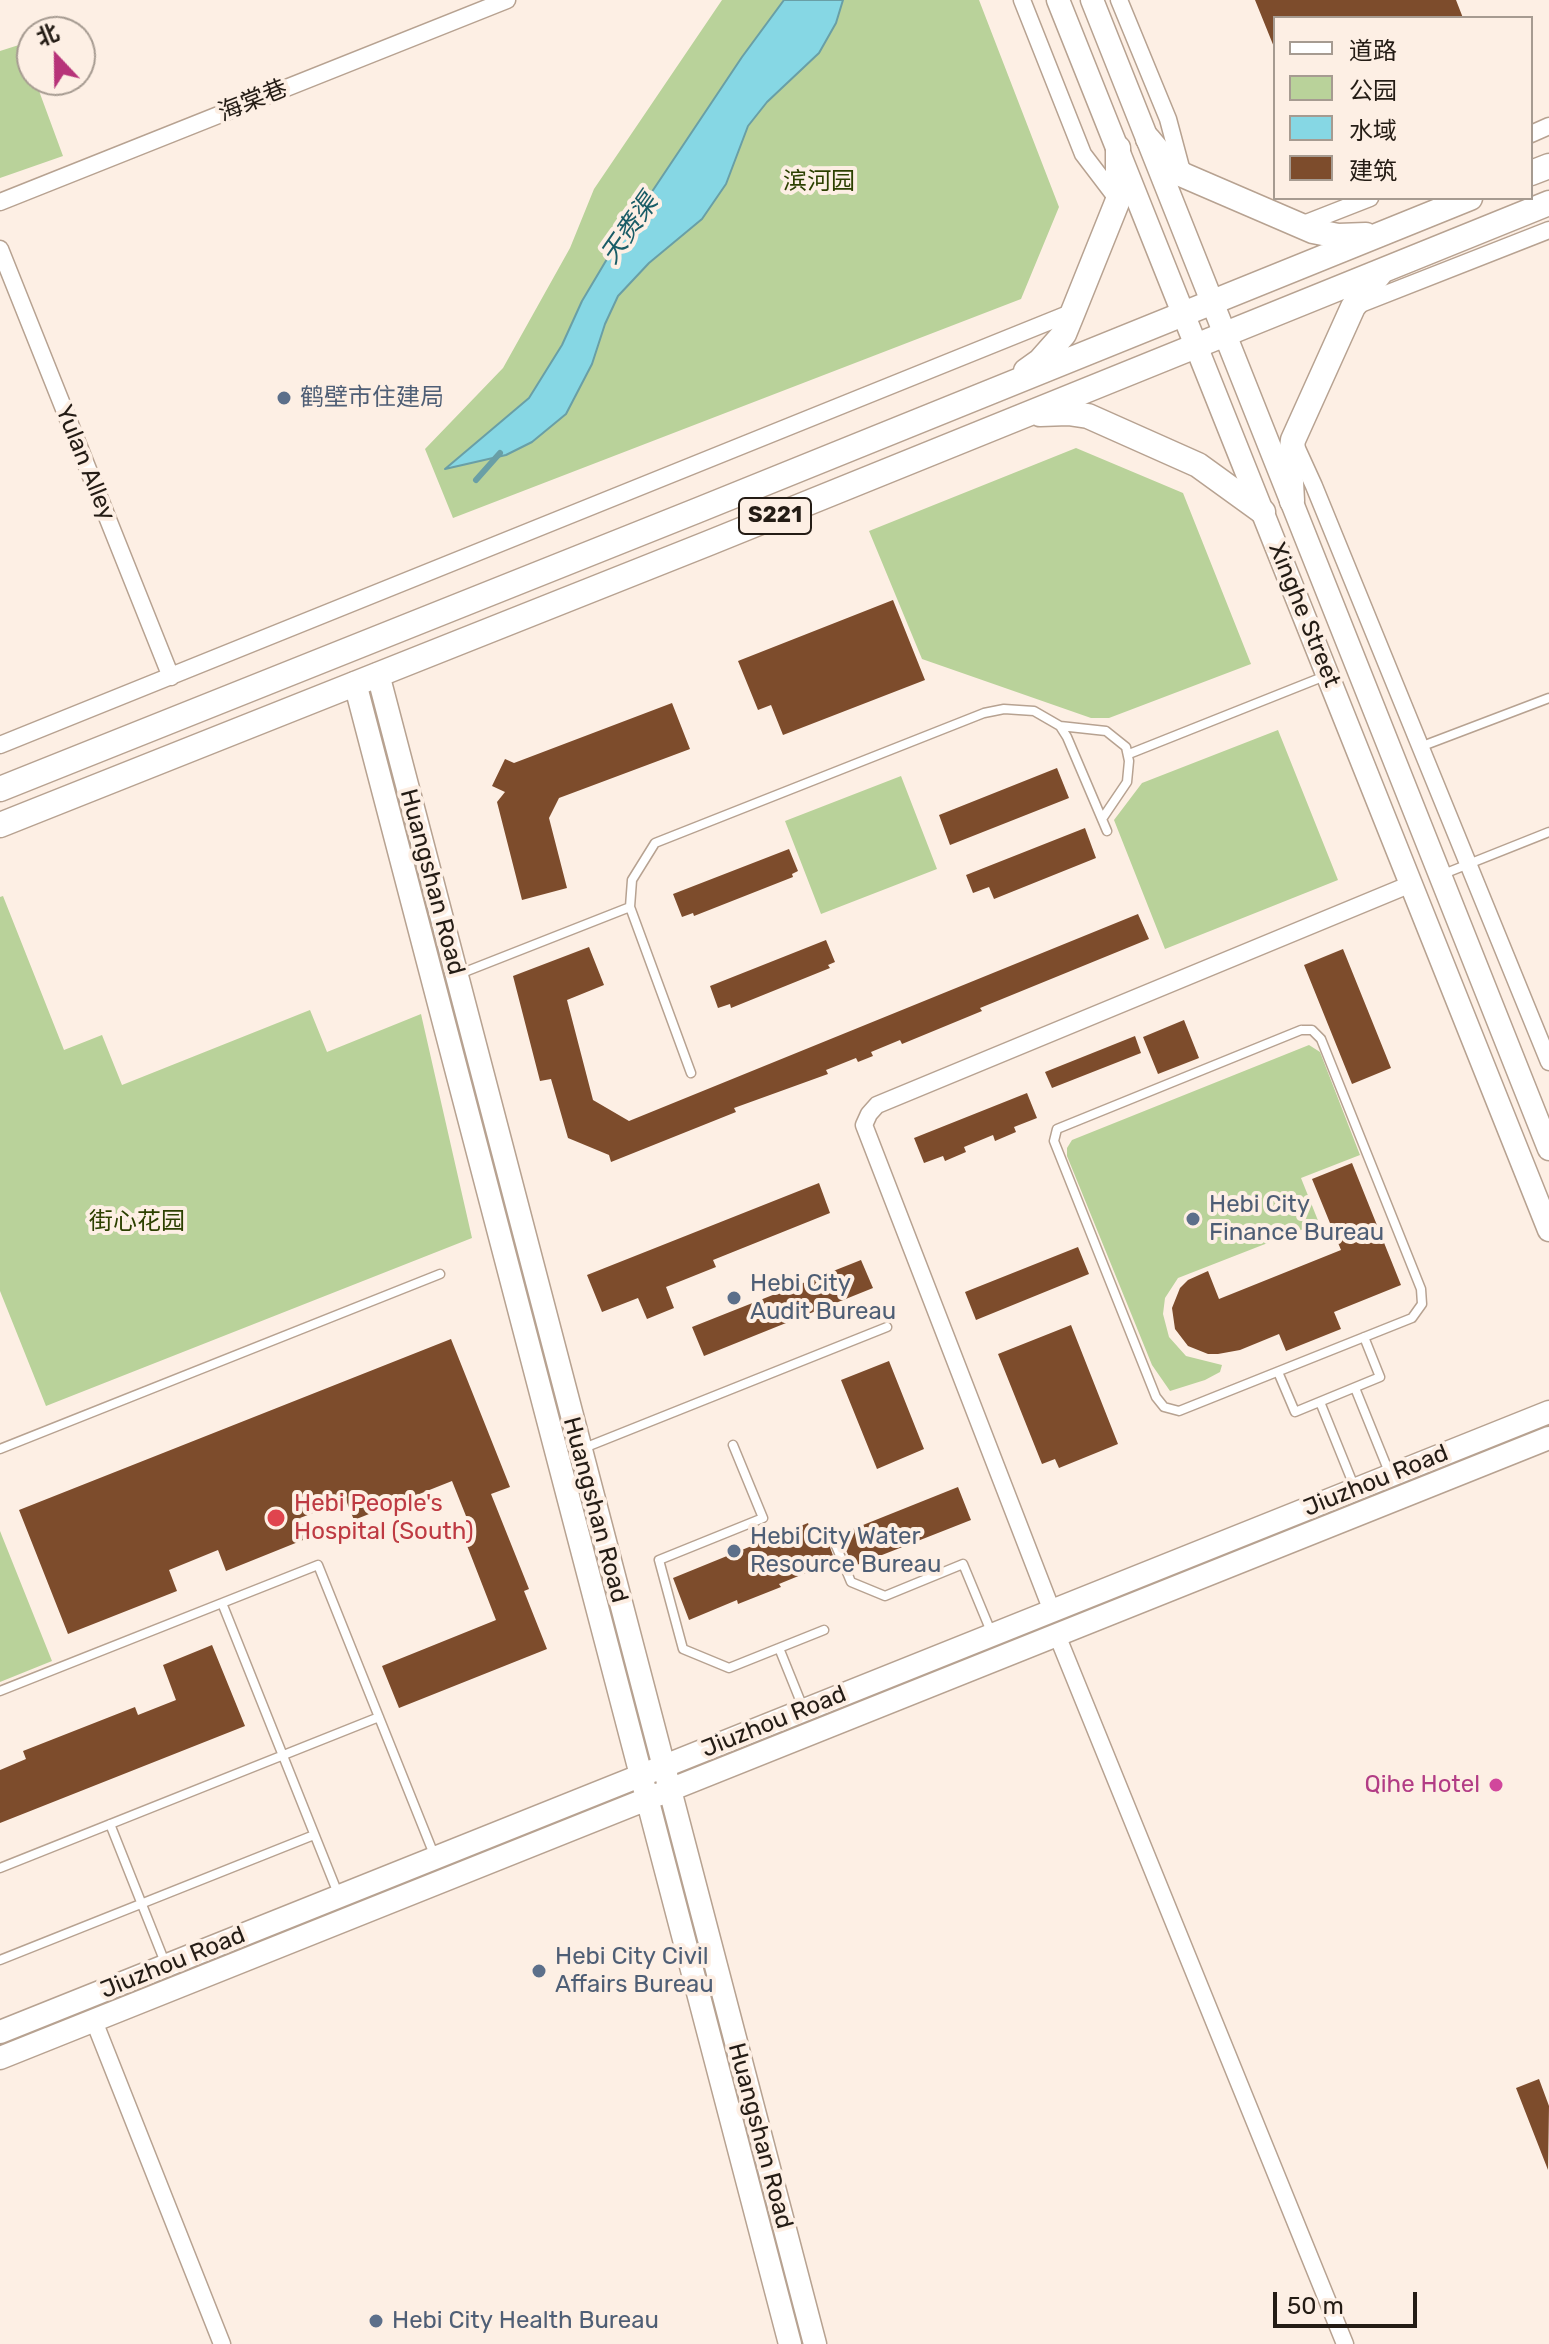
<!DOCTYPE html>
<html>
<head>
<meta charset="utf-8">
<style>
  body { margin:0 }
  #map { position:relative; width:1549px; height:2344px; overflow:hidden; background:#fdefe4; font-family:Rubik,"Noto Sans SC",sans-serif }
  canvas { display:block }
  .legend { position:absolute; left:1273px; top:16px; width:260px; height:184px; box-sizing:border-box; background:#fdefe4; border:2px solid #a69b91; margin:0; padding:10px 14px; list-style:none; font-size:24px; color:#241c15 }
  .legend li { display:flex; align-items:center; gap:16px; height:40px }
  .legend b { width:40px; border:2px solid #a69b91 }
  .north { position:absolute; left:16px; top:16px; width:80px; height:80px; box-sizing:border-box; background:#fdefe4; border:2px solid #a69b91; border-radius:50%; rotate:338deg; font-size:22px; font-weight:700; line-height:32px; text-align:center; color:#241c15 }
  .north::after { content:''; display:block; margin:auto; width:28px; height:36px; background:#b73379; clip-path:polygon(50% 0,100% 100%,50% 72%,0 100%) }
  .scale { position:absolute; left:1273px; top:2292px; width:144px; height:36px; box-sizing:border-box; border:4px solid #241c15; border-top:0; padding-left:10px; font-size:24px; line-height:28px; white-space:nowrap; color:#241c15; -webkit-text-stroke:6px #fdefe4; paint-order:stroke }
</style>
</head>
<body>
<div id="map">
<canvas width="1549" height="2344"></canvas>
<ul class="legend">
<li><b style="height:10px;background:#fff"></b>道路</li>
<li><b style="height:22px;background:#b9d29a"></b>公园</li>
<li><b style="height:22px;background:#86d7e4"></b>水域</li>
<li><b style="height:22px;background:#7d4c2c"></b>建筑</li>
</ul>
<div class="north">北</div>
<div class="scale">50 m</div>
</div>
<script>
const ctx = document.querySelector('canvas').getContext('2d');
ctx.lineJoin = 'round';
function fill(path, color) { ctx.fillStyle = color; ctx.fill(path, 'evenodd'); }
const toPath = rows => new Path2D(rows.map(r => 'M' + r).join(''));
function strokePath(path, color, width, dash) { ctx.strokeStyle = color; ctx.lineWidth = width; ctx.lineCap = dash ? 'butt' : 'round'; ctx.setLineDash(dash || []); ctx.stroke(path); }
function label(font, color, halo, rows, align = 'center') {
  ctx.font = font + ' Rubik,"Noto Sans SC",sans-serif'; ctx.lineWidth = 8; ctx.setLineDash([]); ctx.textBaseline = 'middle'; ctx.strokeStyle = halo; ctx.fillStyle = color; for (const [text, x, y, turn = 0] of rows) {
    ctx.save(); ctx.translate(x, y); ctx.rotate((+turn || 0) * Math.PI / 180); ctx.textAlign = isNaN(turn) ? turn : align; if (halo) ctx.strokeText(text, 0, 0); ctx.fillText(text, 0, 0); ctx.restore();
  }
}
const green = toPath([
  [722,0,979,0,1059,207,1021,299,453,518,425,449,503,368,570,248,594,189],
  [22,44,32,71,32,80,35,80,63,156,0,178,0,51],
  [1076,448,1183,493,1251,664,1109,718,1091,718,922,659,869,531],
  [1278,730,1338,880,1165,949,1114,820,1142,783],
  [901,776,937,869,821,914,785,821],
  [3,896,64,1050,102,1035,122,1085,310,1010,327,1052,421,1014,472,1238,46,1406,0,1291,0,897],
  [1309,1045,1320,1052,1360,1155,1301,1178,1319,1223,1178,1278,1165,1298,1163,1314,1169,1337,1186,1356,1222,1365,1220,1372,1205,1380,1170,1391,1152,1365,1067,1156,1067,1148,1072,1140],
  [0,1531,52,1661,0,1682]
]);
const water = toPath([
  [784,0,843,0,836,23,819,53,767,102,748,126,726,184,702,219,649,263,618,296,605,324,592,364,566,414,532,442,506,455,445,469,529,398,562,345,582,301,607,259,742,57,784,0]
]);
const stream = toPath([
  [476,480,500,453]
]);
const building = toPath([
  [1255,0,1456,0,1463,18,1275,18,1274,47],
  [893,600,925,680,783,735,771,705,758,710,738,661],
  [672,703,690,749,559,798,549,818,567,888,522,900,497,802,505,792,492,786,505,759,514,763],
  [1057,768,1069,798,950,845,939,815],
  [1085,828,1096,858,994,899,989,887,973,893,966,875],
  [789,849,798,871,792,874,793,877,694,916,693,913,682,917,673,894],
  [1138,914,1149,939,980,1008,982,1011,902,1044,900,1040,871,1052,873,1056,858,1062,856,1058,826,1070,828,1074,734,1108,736,1112,611,1162,609,1155,568,1138,551,1079,540,1081,513,976,589,947,604,985,567,1000,593,1100,629,1121],
  [826,940,835,962,828,965,830,968,731,1008,730,1004,718,1008,710,986],
  [1343,949,1391,1068,1352,1084,1304,965],
  [1184,1020,1199,1058,1158,1074,1143,1037],
  [1135,1036,1141,1053,1052,1088,1045,1072],
  [1027,1093,1037,1118,1014,1127,1016,1132,995,1141,993,1135,964,1147,966,1152,945,1161,943,1156,924,1163,914,1138],
  [1352,1163,1401,1285,1334,1312,1341,1329,1286,1351,1279,1334,1240,1350,1218,1354,1208,1354,1188,1346,1175,1329,1172,1308,1180,1288,1188,1280,1208,1271,1219,1299,1341,1250,1312,1179],
  [819,1183,830,1213,713,1260,716,1267,666,1287,674,1308,647,1319,638,1298,602,1312,587,1275],
  [1078,1247,1089,1274,976,1320,965,1292],
  [861,1260,873,1288,704,1356,692,1327],
  [1071,1325,1118,1444,1059,1468,1055,1459,1042,1464,998,1354],
  [451,1339,510,1487,491,1494,529,1589,524,1591,547,1649,399,1708,382,1666,496,1620,459,1525,468,1521,452,1481,354,1520,346,1500,300,1518,308,1538,226,1571,218,1550,169,1570,177,1591,68,1634,19,1510],
  [889,1361,924,1449,877,1469,841,1380],
  [958,1487,971,1520,854,1566,838,1535],
  [808,1523,816,1544,827,1539,835,1561,779,1584,781,1587,738,1604,737,1600,689,1620,673,1578],
  [212,1645,245,1726,0,1823,0,1770,26,1759,23,1751,135,1707,138,1715,176,1700,163,1665],
  [1539,2079,1549,2106,1548,2170,1516,2088]
]);
const lane = toPath([
  [1060,726,1106,731,1126,747,1129,761,1127,782,1102,819],
  [1420,747,1549,698],
  [1129,754,1325,676],
  [1441,875,1549,832],
  [457,975,630,907],
  [1301,1030,1312,1030,1321,1039,1421,1289,1422,1304,1412,1318,1179,1411,1164,1407,1156,1397,1054,1141,1057,1129,1301,1030],
  [691,1073,630,907,632,880,655,843,984,713,1004,709,1034,711,1060,726,1067,737,1107,831],
  [1278,1372,1295,1412,1380,1377,1364,1337],
  [1355,1388,1389,1472],
  [1320,1402,1354,1486],
  [733,1445,763,1518,659,1560,683,1649,729,1668,824,1630],
  [584,1448,887,1327],
  [0,1449,440,1274],
  [834,1541,851,1582,885,1596,963,1564,992,1634],
  [779,1648,804,1710],
  [0,1691,222,1603],
  [110,1824,166,1965],
  [0,1868,379,1717],
  [339,1896,222,1603,318,1565,435,1857],
  [0,1960,314,1835]
]);
const street = toPath([
  [1022,0,1083,154,1118,200],
  [1119,0,1168,119,1183,175],
  [1531,134,1549,126],
  [0,202,507,0],
  [1301,225,1370,198],
  [0,249,171,677],
  [1358,305,1549,230],
  [1294,442,1314,486,1549,1062],
  [0,745,1073,312],
  [1052,1611,864,1125,869,1114,877,1105,1411,884],
  [1057,1635,1345,2344],
  [94,2021,222,2344]
]);
const secondary = toPath([
  [1058,0,1549,1230],
  [1092,0,1549,1149],
  [378,674,815,2344],
  [355,683,790,2344],
  [0,2032,1549,1412],
  [0,2058,1549,1438]
]);
const primary = toPath([
  [1148,139,1169,164,1183,175,1313,231,1338,236,1366,235],
  [1531,173,1549,166],
  [1026,371,1040,361,1064,334,1073,312,1118,200,1118,148],
  [1040,414,1068,413,1088,416,1198,465,1263,512],
  [1292,501,1290,463,1293,440,1353,307,1382,271],
  [0,789,696,511,1470,198],
  [0,825,709,543,1549,203]
]);
const markers = [
  [284,398,8,"#5c6f8a"],
  [1193,1219,8,"#5c6f8a"],
  [734,1298,8,"#5c6f8a"],
  [276,1518,10,"#e0444e"],
  [734,1551,8,"#5c6f8a"],
  [1496,1785,8,"#d1479c"],
  [539,1971,8,"#5c6f8a"],
  [376,2321,8,"#5c6f8a"]
];
const shields = [
  [775,516,72]
];
const shieldNames = [
  ["S221",775,516]
];
const streetNames = [
  ["海棠巷",253,101,-22],
  ["Yulan Alley",85,463,68],
  ["Xinghe Street",1304,615,68],
  ["Huangshan Road",432,882,75],
  ["Jiuzhou Road",1376,1481,-22],
  ["Huangshan Road",595,1510,75],
  ["Jiuzhou Road",774,1722,-22],
  ["Jiuzhou Road",173,1963,-22],
  ["Huangshan Road",760,2136,75]
];
const parkNames = [
  ["滨河园",819,182],
  ["街心花园",137,1222]
];
const serviceNames = [
  ["鹤壁市住建局",300,398],
  ["Hebi City",1209,1205],
  ["Finance Bureau",1209,1233],
  ["Hebi City",750,1284],
  ["Audit Bureau",750,1312],
  ["Hebi City Water",750,1537],
  ["Resource Bureau",750,1565],
  ["Hebi City Civil",555,1957],
  ["Affairs Bureau",555,1985],
  ["Hebi City Health Bureau",392,2321]
];
const healthNames = [
  ["Hebi People's",294,1504],
  ["Hospital (South)",294,1532]
];
const hotelNames = [
  ["Qihe Hotel",1480,1785]
];
const waterNames = [
  ["天赉渠",630,229,-55]
];
fill(green, '#b9d29a');
fill(water, '#86d7e4');
strokePath(water, '#699fa6', 2);
strokePath(stream, '#699fa6', 6);
fill(building, '#7d4c2c');
strokePath(lane, '#b7a291', 11);
strokePath(street, '#b7a291', 19);
strokePath(secondary, '#b7a291', 25);
strokePath(primary, '#b7a291', 27);
strokePath(lane, '#fff', 8);
strokePath(street, '#fff', 16);
strokePath(secondary, '#fff', 22);
strokePath(primary, '#fff', 24);
for (const [x, y, r, color] of markers) { const dot = new Path2D(); dot.arc(x, y, r, 0, 2 * Math.PI); ctx.fillStyle = color; ctx.fill(dot); strokePath(dot, '#fdefe4', 3); }
for (const [x, y, w] of shields) { const box = new Path2D(); box.roundRect(x - w / 2, y - 18, w, 36, 6); ctx.fillStyle = '#fdefe4'; ctx.fill(box); strokePath(box, '#241c15', 2); }
label('bold 22px', '#241c15', null, shieldNames);
label('24px', '#241c15', '#fdefe4', streetNames);
label('24px', '#2c4000', '#fdefe4', parkNames);
label('24px', '#4e5e75', '#fdefe4', serviceNames, 'left');
label('24px', '#be3a42', '#fdefe4', healthNames, 'left');
label('24px', '#b23c85', '#fdefe4', hotelNames, 'right');
label('italic 26px', '#195c66', '#fdefe4', waterNames);
</script>
</body>
</html>
